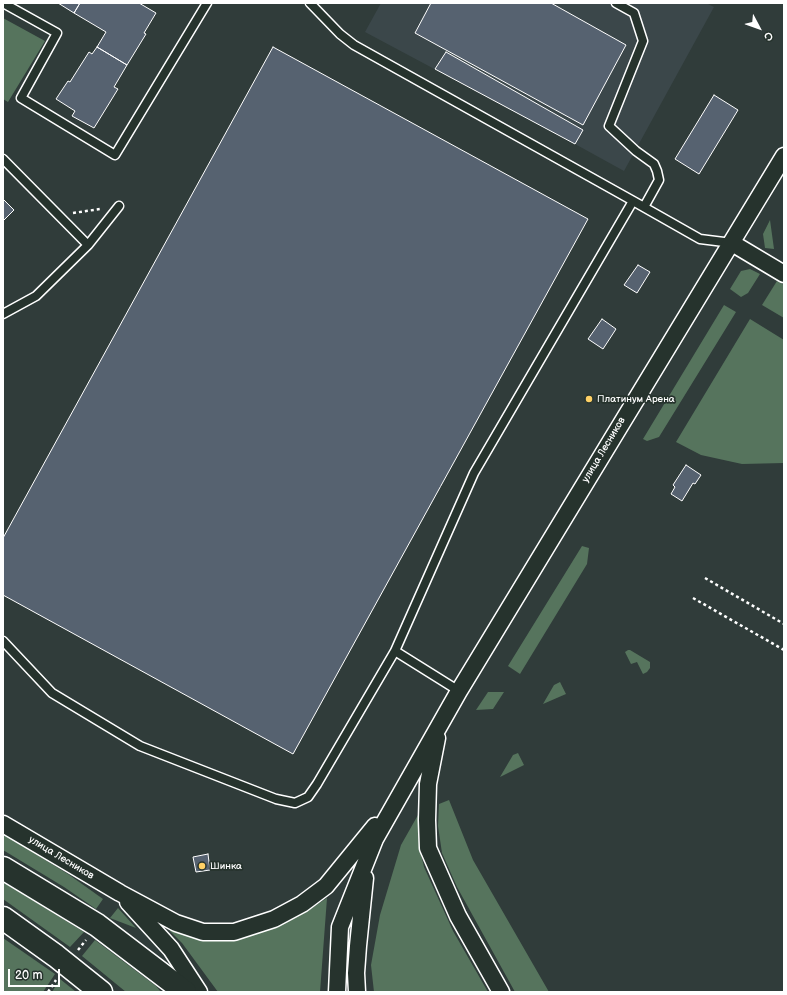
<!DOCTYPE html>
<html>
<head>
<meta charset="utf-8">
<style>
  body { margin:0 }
  #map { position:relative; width:787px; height:995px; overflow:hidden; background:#303c3a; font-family:"Balsamiq Sans",sans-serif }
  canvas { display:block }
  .frame { position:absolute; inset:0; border:4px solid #fff; pointer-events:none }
  .north { position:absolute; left:739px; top:8px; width:40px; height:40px; -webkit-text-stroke:3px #26332d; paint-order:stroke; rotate:131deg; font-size:11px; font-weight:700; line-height:16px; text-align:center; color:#fff }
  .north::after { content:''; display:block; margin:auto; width:14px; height:18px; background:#fff; clip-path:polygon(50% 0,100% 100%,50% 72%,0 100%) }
  .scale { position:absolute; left:8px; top:969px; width:52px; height:18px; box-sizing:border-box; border:2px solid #fff; border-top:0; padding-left:5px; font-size:12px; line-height:14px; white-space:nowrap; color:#fff; -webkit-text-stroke:3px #26332d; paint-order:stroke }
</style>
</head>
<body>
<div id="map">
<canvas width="787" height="995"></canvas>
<div class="frame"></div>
<div class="north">С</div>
<div class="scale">20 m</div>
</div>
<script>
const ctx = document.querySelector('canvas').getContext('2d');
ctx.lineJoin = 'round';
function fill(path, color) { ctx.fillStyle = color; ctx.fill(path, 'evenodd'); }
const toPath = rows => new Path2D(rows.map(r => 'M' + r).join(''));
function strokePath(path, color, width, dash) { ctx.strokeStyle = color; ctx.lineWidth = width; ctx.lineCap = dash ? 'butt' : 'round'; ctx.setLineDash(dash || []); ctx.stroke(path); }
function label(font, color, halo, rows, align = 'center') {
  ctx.font = font + ' "Balsamiq Sans",sans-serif'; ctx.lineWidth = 3.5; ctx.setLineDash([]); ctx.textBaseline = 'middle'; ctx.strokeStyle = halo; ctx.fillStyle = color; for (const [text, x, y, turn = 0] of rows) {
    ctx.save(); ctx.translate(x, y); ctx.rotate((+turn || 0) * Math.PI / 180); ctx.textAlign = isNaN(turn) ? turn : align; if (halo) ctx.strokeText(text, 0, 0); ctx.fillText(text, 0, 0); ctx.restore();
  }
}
const built = toPath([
  [381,3,706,3,714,7,624,171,575,144,365,32]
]);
const green = toPath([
  [3,18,45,41,8,102,3,99],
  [770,220,774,249,765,248,763,234],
  [750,269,760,274,748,293,741,297,730,289,741,271],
  [777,281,784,285,784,318,762,305],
  [724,305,736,312,659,437,647,441,643,439],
  [750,319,784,340,784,463,742,464,701,455,676,442],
  [582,546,589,548,587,564,520,674,508,666],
  [628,650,630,650,650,662,650,668,647,672,643,674,637,662,631,664,625,652],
  [560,682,566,694,543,704,554,685],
  [488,692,504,692,493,709,476,710],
  [518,753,524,765,500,777,513,755],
  [449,800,473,860,549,992,515,992,457,887,442,853,438,826,439,804],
  [418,815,420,850,424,867,453,931,488,992,374,992,371,965,380,915,401,845],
  [3,834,68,874,103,899,96,909,64,887,3,850],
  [3,882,84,932,70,947,3,899],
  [327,898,320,992,218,992,182,943,170,931,173,927,203,940,218,941,243,938,276,927,304,913],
  [118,908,136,928,110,918],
  [3,938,55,974,43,992,3,992],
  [95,940,156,986,161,992,126,992,82,956],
  [60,979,75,991,76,992,52,992]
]);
const building = toPath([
  [58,3,80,3,74,13,58,3],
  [80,3,139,3,156,13,144,33,146,34,127,65,97,47,106,32,74,13,80,3],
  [431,3,551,3,626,45,583,125,415,33,431,3],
  [97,47,127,65,114,87,118,89,94,128,72,116,75,111,56,99,68,81,70,82,89,52,92,54,97,47],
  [273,47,588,219,293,754,3,595,3,538,273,47],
  [446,52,583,130,575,144,435,69,446,52],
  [714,95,738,110,699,174,675,159,714,95],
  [3,199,14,210,3,221,3,199],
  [638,265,650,272,637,293,624,285,638,265],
  [602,319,616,329,603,349,588,339,602,319],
  [686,465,701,475,695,484,693,483,682,501,671,494,675,487,673,485,686,465],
  [208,854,210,870,196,872,193,857,208,854]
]);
const path = toPath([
  [73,213,100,209],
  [705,578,784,624],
  [693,598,784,650],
  [78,950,86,940],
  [48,992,56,980]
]);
const lane = toPath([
  [3,3,57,33,21,98,115,155,207,3],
  [310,3,340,34,354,45,644,207,659,180,657,171,654,164,636,151,609,126,643,41,634,13,616,3],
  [3,159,88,245,36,296,3,314],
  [88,245,119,206],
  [3,641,52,693,140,746,276,799,295,803,308,797,317,784,395,651],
  [459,691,395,651,474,473,633,201,700,239,732,243]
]);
const street = toPath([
  [732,243,784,274],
  [437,738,428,784,427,820,428,848,458,916,501,992],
  [3,824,120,893,176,923,203,932,234,932,274,919,302,904,326,886,375,826],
  [128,902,171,949,199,992],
  [337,992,340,927,375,839,459,691,784,156],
  [357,992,356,973,358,946,365,878]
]);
const secondary = toPath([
  [3,868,97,925,185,992],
  [3,918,56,956,101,992]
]);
const markers = [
  [589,399,4,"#ffd166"],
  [202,866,4,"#ffd166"]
];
const poiNames = [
  ["Платинум Арена",597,399],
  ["Шинка",210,866]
];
const streetNames = [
  ["улица Лесников",604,450,-59],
  ["улица Лесников",61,858,31]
];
fill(built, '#3b474a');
fill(green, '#56745d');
fill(building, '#566270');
strokePath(building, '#fff', 1);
strokePath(lane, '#fff', 11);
strokePath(street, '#fff', 19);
strokePath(secondary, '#fff', 25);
strokePath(path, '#fff', 2.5, [3, 3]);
strokePath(lane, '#26332d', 8);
strokePath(street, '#26332d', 16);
strokePath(secondary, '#26332d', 22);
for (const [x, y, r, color] of markers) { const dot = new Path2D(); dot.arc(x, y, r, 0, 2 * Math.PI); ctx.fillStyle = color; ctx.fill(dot); strokePath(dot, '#26332d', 1.5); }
label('10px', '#fff', '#26332d', poiNames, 'left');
label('10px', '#fff', '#26332d', streetNames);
</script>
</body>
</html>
